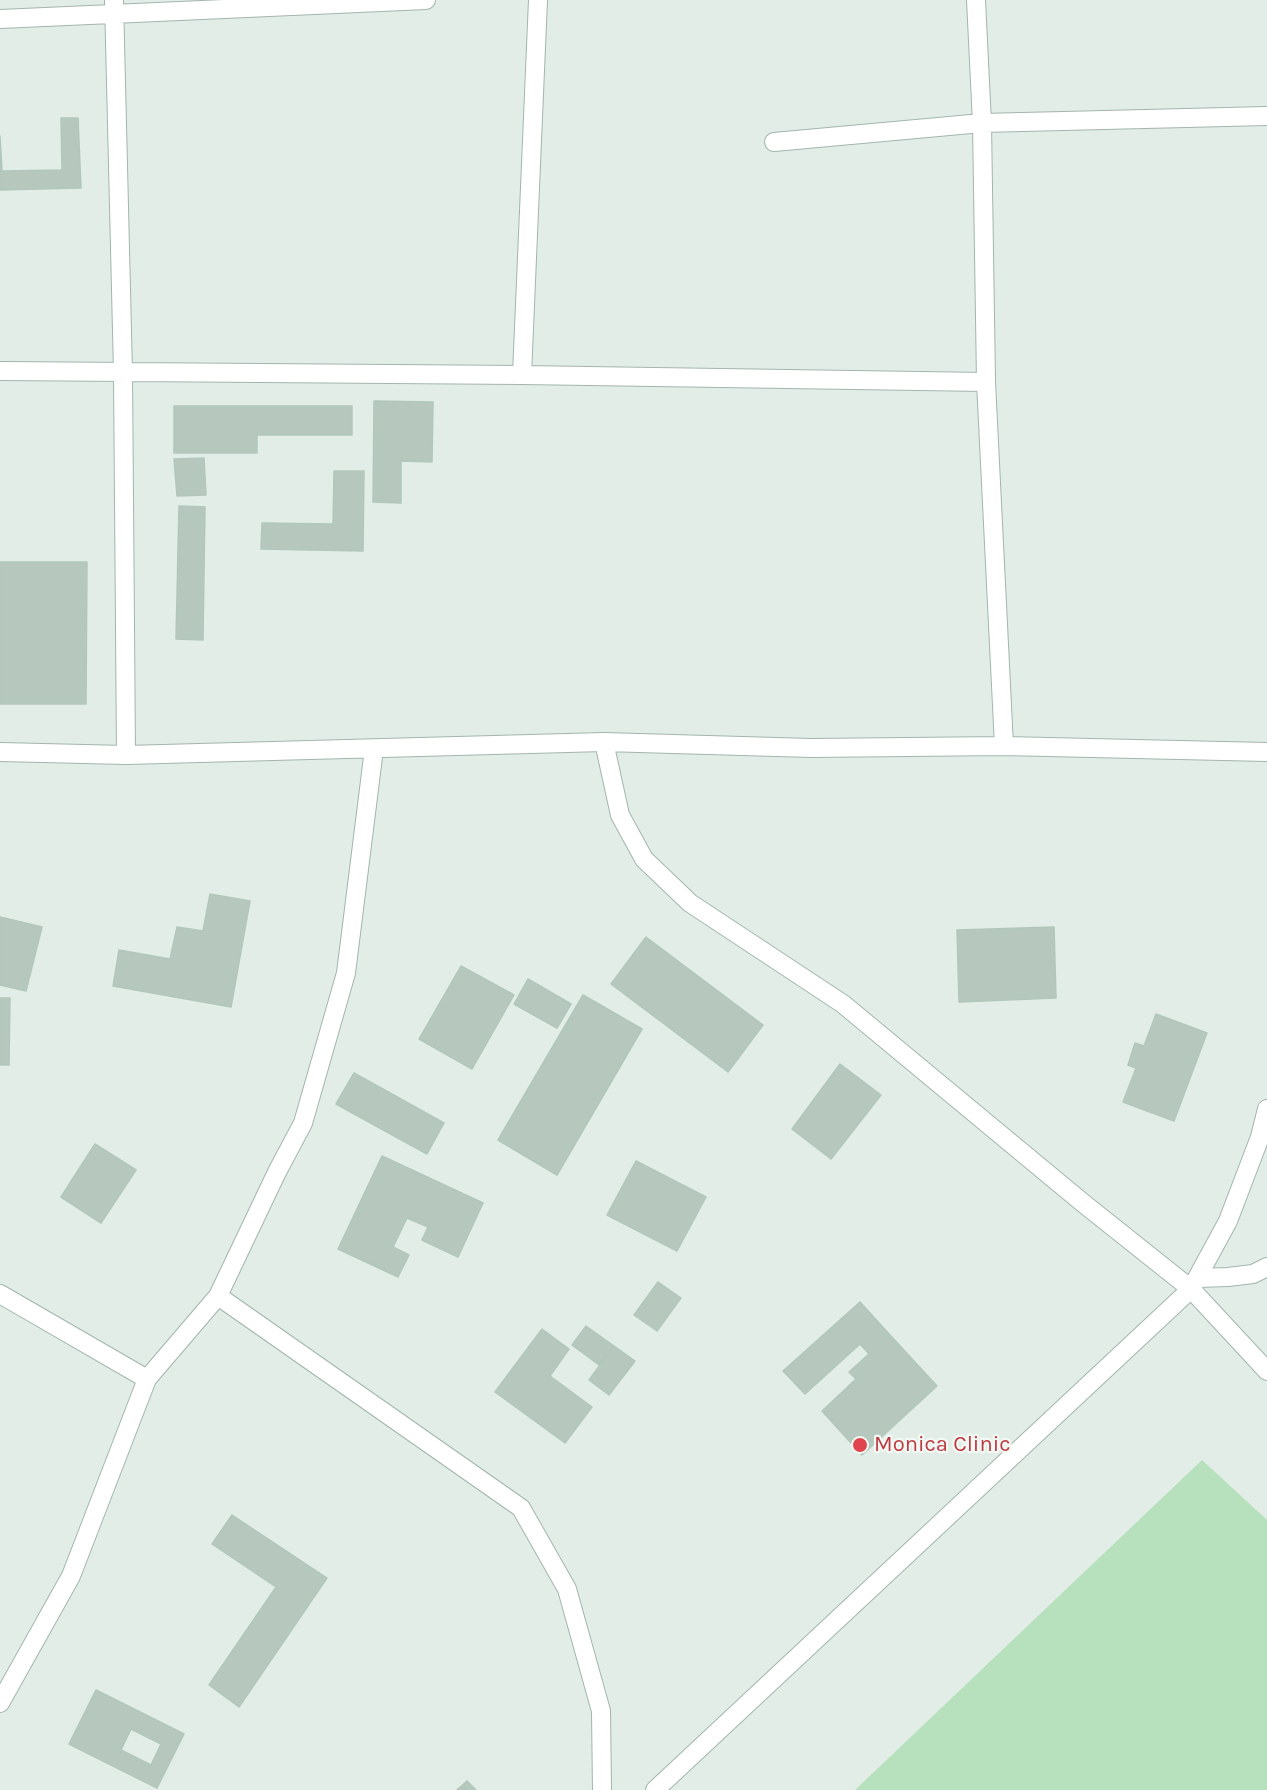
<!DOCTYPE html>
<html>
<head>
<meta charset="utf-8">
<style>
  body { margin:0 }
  canvas { display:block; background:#e1ede6 }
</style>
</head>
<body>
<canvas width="1267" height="1790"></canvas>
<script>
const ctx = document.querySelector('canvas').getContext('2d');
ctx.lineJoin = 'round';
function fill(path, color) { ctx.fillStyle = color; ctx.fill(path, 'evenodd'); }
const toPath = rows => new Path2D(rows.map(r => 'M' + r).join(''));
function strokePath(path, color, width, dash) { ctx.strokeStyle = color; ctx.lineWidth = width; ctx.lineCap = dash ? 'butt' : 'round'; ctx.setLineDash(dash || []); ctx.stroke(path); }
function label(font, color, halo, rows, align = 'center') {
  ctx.font = font + ' Karla,sans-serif'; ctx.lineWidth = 4.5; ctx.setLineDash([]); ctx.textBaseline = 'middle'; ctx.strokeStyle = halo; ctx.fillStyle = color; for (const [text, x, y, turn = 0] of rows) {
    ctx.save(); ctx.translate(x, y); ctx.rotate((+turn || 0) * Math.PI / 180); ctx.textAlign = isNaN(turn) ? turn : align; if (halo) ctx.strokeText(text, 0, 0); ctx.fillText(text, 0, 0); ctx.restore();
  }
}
const green = toPath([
  [1202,1460,1267,1520,1267,1790,855,1790]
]);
const building = toPath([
  [61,118,78,118,81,188,0,190,0,136,2,171,62,170,61,118],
  [374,401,433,402,432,462,401,461,401,503,373,502,374,401],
  [174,406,352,406,352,435,257,435,257,453,174,453,174,406],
  [204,458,206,495,177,496,174,459,204,458],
  [334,471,364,471,363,551,261,549,262,523,333,524,334,471],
  [179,506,205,507,203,640,176,639,179,506],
  [0,562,87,562,86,704,0,704,0,562],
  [210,894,250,901,231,1007,113,986,119,950,170,959,177,927,203,931,210,894],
  [0,917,42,927,26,991,0,985,0,917],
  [1054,927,1056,998,959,1002,957,930,1054,927],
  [646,937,763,1025,728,1072,611,984,646,937],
  [461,966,514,995,472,1069,419,1039,461,966],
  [528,979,571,1004,557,1028,514,1004,528,979],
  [583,995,642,1029,557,1175,498,1140,583,995],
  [0,998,10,998,9,1065,0,1065,0,998],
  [1156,1014,1207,1033,1174,1121,1123,1102,1136,1068,1128,1065,1135,1043,1144,1046,1156,1014],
  [840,1064,881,1095,831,1159,792,1129,840,1064],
  [354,1073,444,1123,427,1154,336,1104,354,1073],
  [95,1144,136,1170,101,1223,61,1197,95,1144],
  [382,1156,483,1203,458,1257,422,1240,428,1227,407,1218,393,1247,409,1255,398,1277,338,1249,382,1156],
  [636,1161,706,1197,677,1251,607,1215,636,1161],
  [658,1282,681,1298,657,1331,634,1315,658,1282],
  [860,1302,890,1335,869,1354,860,1344,805,1394,783,1371,860,1302],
  [586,1326,614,1346,599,1365,572,1345,586,1326],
  [542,1329,569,1349,550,1376,592,1407,565,1443,495,1392,542,1329],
  [890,1335,937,1386,862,1455,822,1411,856,1379,849,1372,890,1335],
  [614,1346,635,1361,609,1395,589,1380,614,1346],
  [232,1515,327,1578,239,1707,209,1685,276,1587,212,1544,232,1515],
  [96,1690,184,1734,157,1788,69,1744,96,1690],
  [131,1729,161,1744,151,1765,121,1750,131,1729],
  [467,1781,476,1790,457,1790,467,1781]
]);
const minor = toPath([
  [114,0,123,372,126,755],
  [976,0,982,123,986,382,1004,746],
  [0,19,426,0],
  [774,142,982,123,1267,116],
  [0,371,522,375,986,382],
  [522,375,538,0],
  [604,742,620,815,644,859,690,903,843,1004,1083,1203,1191,1289,1267,1371],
  [0,752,126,755,604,742,811,748,1004,746,1267,752],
  [1197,1278,1228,1277,1253,1274,1267,1267],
  [0,1294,147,1379],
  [218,1296,521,1508,567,1589,601,1711,602,1790],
  [0,1703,71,1576,147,1379,218,1296,277,1172,303,1123,346,973,374,749],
  [655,1790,1191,1289,1228,1221,1260,1137,1267,1109]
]);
const markers = [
  [860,1445,8,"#e0444e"]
];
const healthNames = [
  ["Monica Clinic",874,1445]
];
fill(green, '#b7e1bc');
fill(building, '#b6c8be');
strokePath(building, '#b2c7bc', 1.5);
strokePath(minor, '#a3b6ac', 20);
strokePath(minor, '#fff', 18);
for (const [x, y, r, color] of markers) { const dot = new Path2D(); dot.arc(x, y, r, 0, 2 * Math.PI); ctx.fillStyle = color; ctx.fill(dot); strokePath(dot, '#f2f9f4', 2); }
label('22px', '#be3a42', '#f2f9f4', healthNames, 'left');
</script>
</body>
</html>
